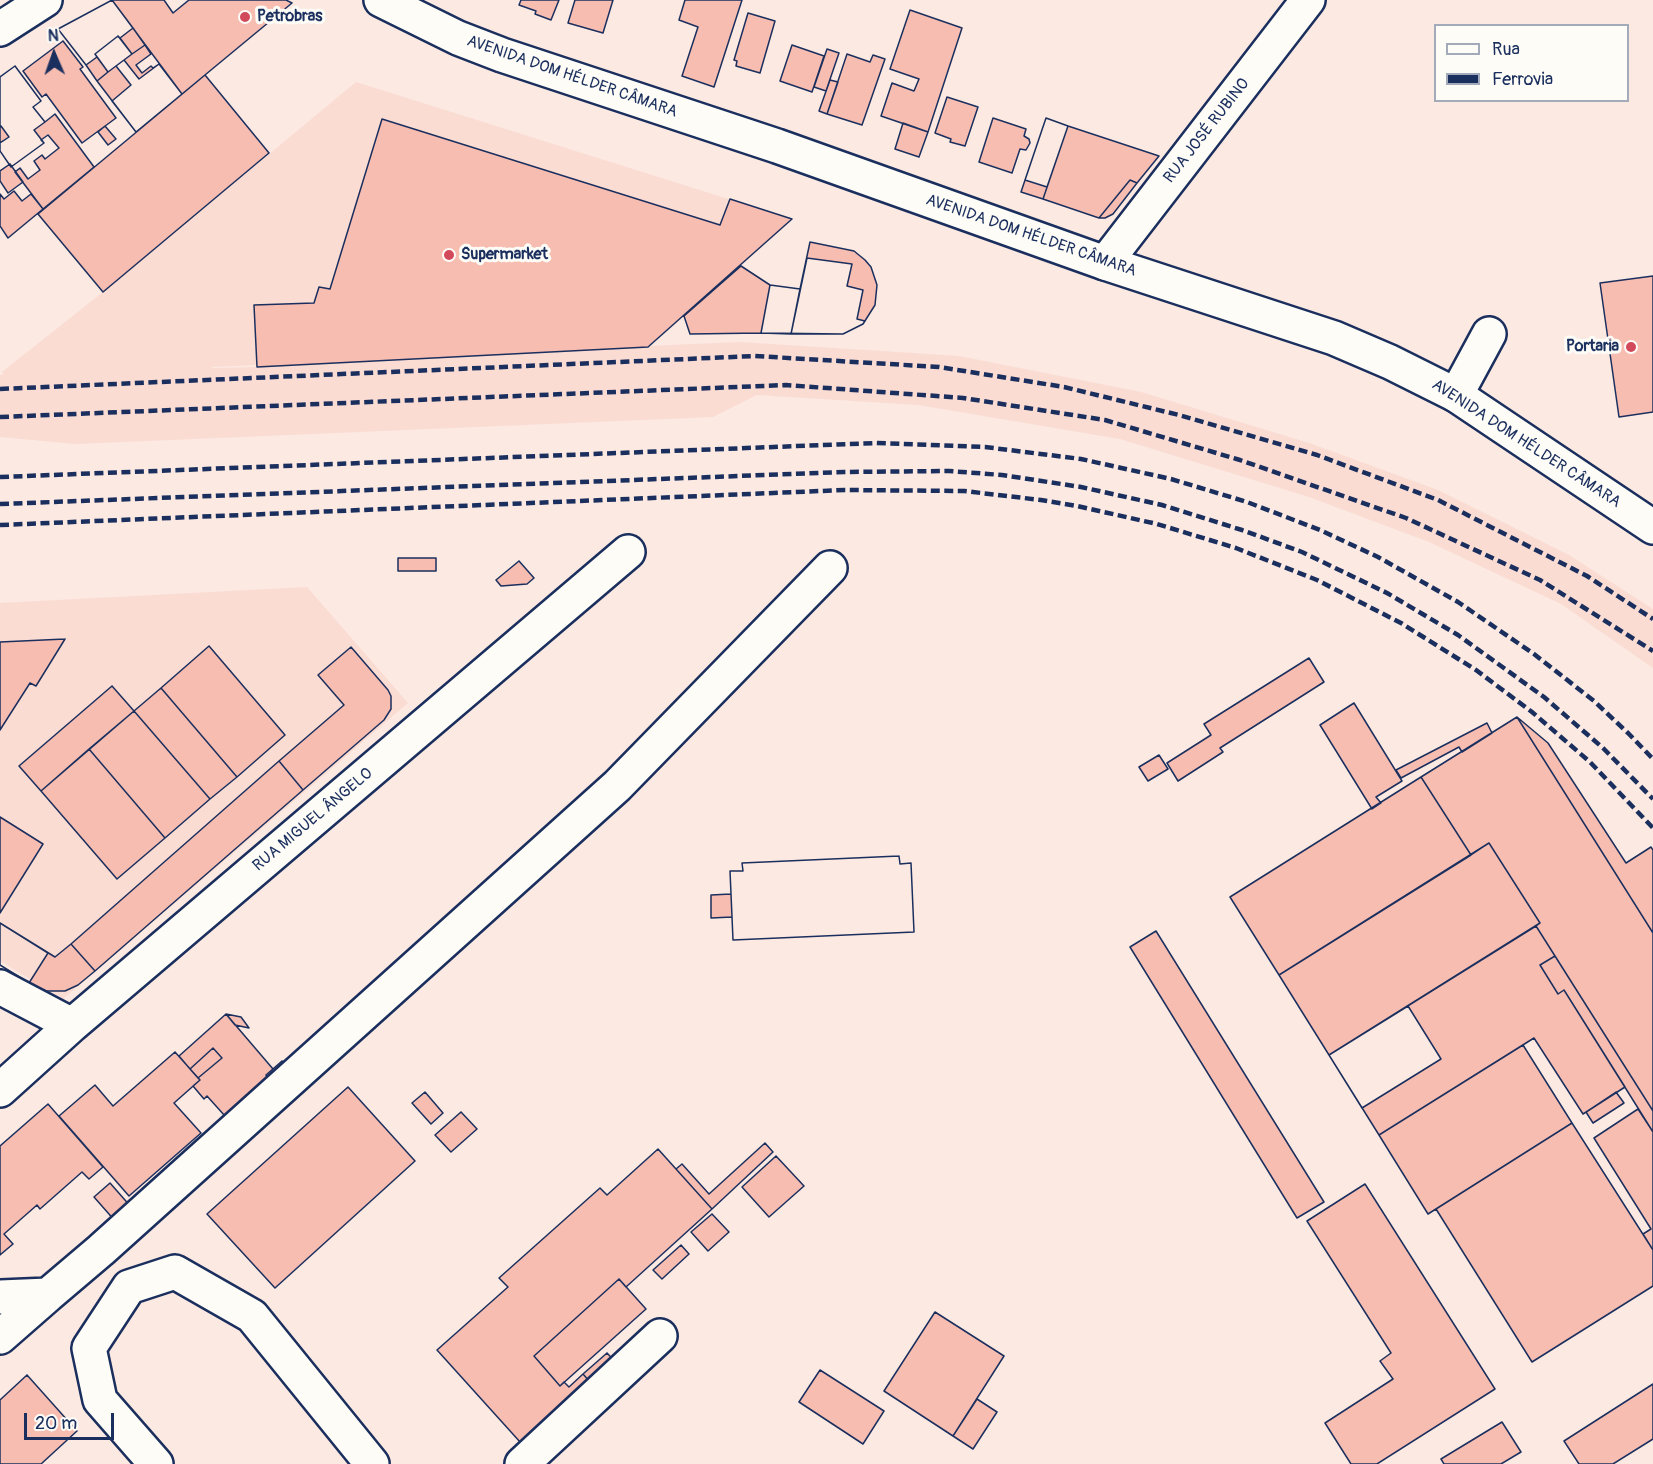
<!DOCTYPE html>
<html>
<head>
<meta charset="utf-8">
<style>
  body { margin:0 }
  #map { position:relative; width:1653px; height:1464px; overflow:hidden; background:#fbe9e2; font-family:Pangolin,sans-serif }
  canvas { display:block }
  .legend { position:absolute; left:1434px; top:24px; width:195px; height:78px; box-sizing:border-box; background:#fdfcf7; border:2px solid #a3aaba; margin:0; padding:8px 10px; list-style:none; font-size:18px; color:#1b2f5e }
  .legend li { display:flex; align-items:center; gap:12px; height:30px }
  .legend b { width:30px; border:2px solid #a3aaba }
  .north { position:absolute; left:24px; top:24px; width:60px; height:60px; -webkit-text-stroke:4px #fdfcf7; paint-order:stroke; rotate:358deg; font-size:16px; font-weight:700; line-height:24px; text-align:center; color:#1b2f5e }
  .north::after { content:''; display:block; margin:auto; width:21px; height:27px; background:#1b2f5e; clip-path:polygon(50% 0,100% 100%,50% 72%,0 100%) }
  .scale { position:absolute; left:24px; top:1413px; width:90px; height:27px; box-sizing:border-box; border:3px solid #1b2f5e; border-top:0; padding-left:8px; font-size:18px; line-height:21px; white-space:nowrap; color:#1b2f5e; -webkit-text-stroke:4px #fdfcf7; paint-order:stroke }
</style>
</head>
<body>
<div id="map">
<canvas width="1653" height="1464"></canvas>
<ul class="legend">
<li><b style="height:8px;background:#fdfcf7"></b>Rua</li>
<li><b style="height:8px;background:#1b2f5e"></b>Ferrovia</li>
</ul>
<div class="north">N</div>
<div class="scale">20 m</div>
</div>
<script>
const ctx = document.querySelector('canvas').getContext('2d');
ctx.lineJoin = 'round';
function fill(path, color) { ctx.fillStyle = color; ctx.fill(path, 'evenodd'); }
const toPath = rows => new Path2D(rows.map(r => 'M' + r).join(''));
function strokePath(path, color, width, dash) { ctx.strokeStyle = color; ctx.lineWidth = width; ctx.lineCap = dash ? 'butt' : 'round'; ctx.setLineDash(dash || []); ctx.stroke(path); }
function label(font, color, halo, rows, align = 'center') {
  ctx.font = font + ' Pangolin,sans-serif'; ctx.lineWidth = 6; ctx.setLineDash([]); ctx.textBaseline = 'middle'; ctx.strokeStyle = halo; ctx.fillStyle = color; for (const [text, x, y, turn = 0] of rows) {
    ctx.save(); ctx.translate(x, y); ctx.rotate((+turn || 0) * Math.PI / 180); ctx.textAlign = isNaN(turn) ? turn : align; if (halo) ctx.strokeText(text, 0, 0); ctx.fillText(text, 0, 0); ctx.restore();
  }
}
const built = toPath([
  [356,82,792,219,649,346,740,342,959,356,1141,392,1309,443,1438,490,1569,555,1653,609,1653,668,1561,604,1429,542,1309,497,1120,439,918,405,757,395,713,417,76,444,0,437,0,375,4,374,2,372,103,292],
  [429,357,257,367,212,368,212,367],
  [307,587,408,703,63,999,0,961,0,603]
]);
const building = toPath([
  [112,0,133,28,120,38,118,36,95,54,97,57,86,65,58,29,112,0],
  [112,0,164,0,173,13,189,0,286,0,292,3,182,94,112,0],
  [112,0,133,28,120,38,132,54,145,45,151,54,136,65,142,73,151,66,153,68,159,64,182,94,136,132,97,81,108,72,97,57,86,65,58,29,112,0],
  [521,0,559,0,551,20,535,14,536,11,519,5,521,0],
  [575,0,613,0,603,33,568,23,575,0],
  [685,0,742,0,714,87,682,76,698,27,679,20,685,0],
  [910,10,962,28,928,132,881,116,892,83,914,91,919,79,890,69,910,10],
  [748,13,775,21,760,73,736,66,737,61,734,60,748,13],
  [133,28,145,45,132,54,120,38,133,28],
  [118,36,132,54,108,72,95,54,118,36],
  [63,41,83,67,80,69,116,118,82,143,46,94,42,97,23,71,63,41],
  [792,45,824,56,812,92,780,81,792,45],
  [827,49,839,53,826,91,814,87,827,49],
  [847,54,870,62,873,55,885,59,862,125,827,114,847,54],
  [97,57,108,72,97,81,86,65,97,57],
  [124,60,139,79,159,64,182,94,136,132,112,101,131,85,116,66,124,60],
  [15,66,41,101,33,107,45,122,34,130,44,143,11,167,0,151,0,143,9,137,1,126,0,127,0,77,15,66],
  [15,66,41,101,33,107,45,122,55,114,94,167,43,209,15,172,20,168,28,179,40,170,34,161,42,155,45,159,59,148,48,135,41,140,44,143,11,167,0,151,0,77,15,66],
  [205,75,269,153,103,292,38,214,205,75],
  [830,80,838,82,827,114,819,111,830,80],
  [947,97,978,107,965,146,950,142,951,139,935,133,947,97],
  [993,118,1026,129,1024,136,1029,139,1030,143,1026,150,1020,149,1012,173,979,162,993,118],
  [1046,118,1068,126,1047,187,1025,180,1046,118],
  [1046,118,1068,126,1043,199,1021,192,1046,118],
  [382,119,720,225,730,199,792,219,648,347,257,367,254,305,314,303,319,287,330,289,382,119],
  [903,123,928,132,919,157,895,149,903,123],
  [105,126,116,139,108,145,98,132,105,126],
  [1068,126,1159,156,1137,183,1130,180,1099,218,1043,199,1068,126],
  [10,164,23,182,8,193,0,181,0,171,10,164],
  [1130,180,1137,183,1113,214,1105,218,1099,218,1130,180],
  [14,191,22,201,31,194,43,209,8,238,0,226,0,194,4,199,14,191],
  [810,242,854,251,865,260,871,267,877,285,875,305,863,324,843,334,761,333,770,285,800,289,810,242],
  [807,258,852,264,847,286,863,290,857,319,865,321,863,324,843,334,791,334,807,258],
  [741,266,770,285,761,333,690,334,684,316,741,266],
  [1653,276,1653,412,1619,417,1600,283,1653,276],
  [770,285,800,289,791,334,761,333,770,285],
  [398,558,436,558,436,571,398,571,398,558],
  [519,561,534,578,527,584,501,586,496,580,519,561],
  [65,639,36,686,30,683,0,730,0,642,65,639],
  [209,646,285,735,237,777,161,688,209,646],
  [351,647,388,690,391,696,391,709,384,720,303,790,279,761,344,705,318,675,351,647],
  [1309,658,1324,682,1220,748,1223,752,1178,781,1167,763,1211,735,1204,724,1309,658],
  [112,686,134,711,41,791,19,766,112,686],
  [161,688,237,777,210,799,134,711,161,688],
  [1354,703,1402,781,1376,797,1381,803,1372,809,1320,725,1354,703],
  [134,711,210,799,165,838,89,749,134,711],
  [1517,717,1548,743,1626,863,1651,847,1653,850,1653,933,1517,717],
  [1517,717,1653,933,1653,1111,1536,926,1540,923,1489,843,1471,855,1421,777,1517,717],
  [1487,723,1492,733,1462,752,1459,747,1401,778,1396,770,1487,723],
  [89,749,165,838,117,879,41,791,89,749],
  [1159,755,1168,769,1148,781,1139,767,1159,755],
  [279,761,303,790,95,971,71,944,279,761],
  [1421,777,1471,855,1279,975,1230,897,1421,777],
  [0,817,43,844,0,913,0,817],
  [1489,843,1540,923,1329,1055,1279,975,1489,843],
  [899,856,900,864,911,863,914,932,733,940,730,871,743,871,742,863,899,856],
  [899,856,900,864,911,863,914,932,733,940,732,917,711,918,711,895,731,894,730,871,743,871,742,863,899,856],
  [0,923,48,953,29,983,0,965,0,923],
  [0,923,55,957,71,944,95,971,78,985,65,991,46,991,29,983,0,965,0,923],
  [1536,926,1555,956,1540,965,1558,994,1564,990,1625,1087,1583,1114,1534,1038,1379,1135,1329,1055,1536,926],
  [1156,931,1324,1202,1297,1218,1130,947,1156,931],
  [1555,956,1653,1111,1653,1132,1564,990,1558,994,1540,965,1555,956],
  [1408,1006,1441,1059,1362,1108,1329,1055,1408,1006],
  [226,1014,241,1017,249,1028,235,1025,226,1014],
  [226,1014,273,1069,266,1075,268,1078,225,1116,207,1096,204,1099,193,1086,200,1080,198,1078,222,1058,213,1048,190,1069,179,1056,226,1014],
  [1523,1045,1572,1123,1428,1214,1379,1135,1523,1045],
  [213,1048,222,1058,198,1078,190,1069,213,1048],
  [175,1052,200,1080,174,1103,201,1133,129,1196,59,1116,95,1085,113,1106,175,1052],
  [282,1061,294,1073,277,1089,266,1075,282,1061],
  [348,1087,415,1161,275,1288,207,1214,348,1087],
  [425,1092,443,1113,431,1124,412,1103,425,1092],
  [1616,1092,1624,1103,1593,1123,1586,1112,1616,1092],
  [48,1104,103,1167,89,1179,82,1172,40,1209,37,1205,4,1234,13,1244,0,1255,0,1146,48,1104],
  [1638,1109,1653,1132,1653,1250,1643,1234,1651,1229,1594,1138,1638,1109],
  [461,1112,477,1129,451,1152,435,1135,461,1112],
  [1572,1123,1653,1250,1653,1286,1532,1362,1436,1209,1572,1123],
  [765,1143,773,1152,712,1209,676,1169,682,1164,709,1194,765,1143],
  [658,1149,712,1209,626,1287,619,1279,534,1356,560,1386,564,1382,569,1387,583,1374,598,1391,530,1453,437,1350,508,1287,499,1278,600,1188,607,1195,658,1149],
  [776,1156,804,1186,769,1217,742,1187,776,1156],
  [110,1183,132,1208,116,1222,94,1197,110,1183],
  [1365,1184,1495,1389,1377,1464,1351,1464,1325,1423,1393,1379,1380,1361,1391,1353,1307,1221,1365,1184],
  [712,1214,729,1232,708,1251,691,1232,712,1214],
  [681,1245,689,1254,662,1279,653,1270,681,1245],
  [619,1279,646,1309,560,1386,534,1356,619,1279],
  [935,1312,1004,1356,953,1436,884,1391,935,1312],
  [607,1353,622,1369,598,1391,583,1374,607,1353],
  [820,1370,884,1411,863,1444,799,1402,820,1370],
  [27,1375,77,1431,41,1464,0,1464,0,1400,27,1375],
  [1653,1384,1653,1439,1613,1464,1579,1464,1564,1441,1653,1384],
  [977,1399,997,1412,973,1449,953,1436,977,1399],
  [1502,1422,1521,1452,1501,1464,1444,1464,1441,1459,1502,1422]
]);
const minor = toPath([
  [0,29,45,0],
  [1105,263,1308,0],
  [1456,395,1489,334],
  [0,987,72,1025],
  [0,1090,72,1025,628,552],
  [0,1297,48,1295,101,1250,617,786,830,568],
  [0,1337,48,1295],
  [156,1464,100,1400,89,1348,129,1287,175,1272,252,1316,372,1464],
  [522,1464,660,1336]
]);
const major = toPath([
  [381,0,458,38,502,55,777,146,1105,263,1334,338,1390,362,1456,395,1653,527]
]);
const rail = toPath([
  [0,389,755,356,939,367,1064,387,1179,415,1317,455,1438,500,1587,576,1653,619],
  [0,417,786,385,963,398,1105,420,1240,460,1406,518,1540,580,1653,651],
  [0,477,876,443,985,447,1081,459,1171,479,1247,502,1320,530,1378,557,1458,602,1534,654,1594,701,1628,733,1653,759],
  [0,504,844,472,949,471,1002,475,1081,487,1162,505,1242,530,1302,552,1387,593,1458,635,1544,697,1603,748,1653,799],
  [0,525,845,490,964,491,1041,500,1077,506,1157,524,1236,548,1317,580,1401,623,1476,670,1532,712,1590,762,1653,828]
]);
const markers = [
  [245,17,6,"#d1495b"],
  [449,255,6,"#d1495b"],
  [1631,347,6,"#d1495b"]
];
const poiNames = [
  ["Petrobras",257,17],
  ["Supermarket",461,255],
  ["Portaria",1619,347,"right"]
];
const streetNames = [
  ["AVENIDA DOM HÉLDER CÂMARA",572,77,19],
  ["RUA JOSÉ RUBINO",1207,131,-52],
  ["AVENIDA DOM HÉLDER CÂMARA",1031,236,19],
  ["AVENIDA DOM HÉLDER CÂMARA",1526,444,33],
  ["RUA MIGUEL ÂNGELO",313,820,-40]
];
fill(built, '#fadcd3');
fill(building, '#f7bdb1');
strokePath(building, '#1b2f5e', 1.5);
strokePath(minor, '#1b2f5e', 38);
strokePath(major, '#1b2f5e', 38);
strokePath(minor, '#fdfcf7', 33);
strokePath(major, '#fdfcf7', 33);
strokePath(rail, '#1b2f5e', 4.5, [9, 4.5]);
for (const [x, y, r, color] of markers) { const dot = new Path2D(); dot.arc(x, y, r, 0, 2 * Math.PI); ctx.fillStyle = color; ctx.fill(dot); strokePath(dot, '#fdfcf7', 2); }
label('bold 16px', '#1b2f5e', '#fdfcf7', poiNames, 'left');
label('16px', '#1b2f5e', '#fdfcf7', streetNames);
</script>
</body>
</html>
